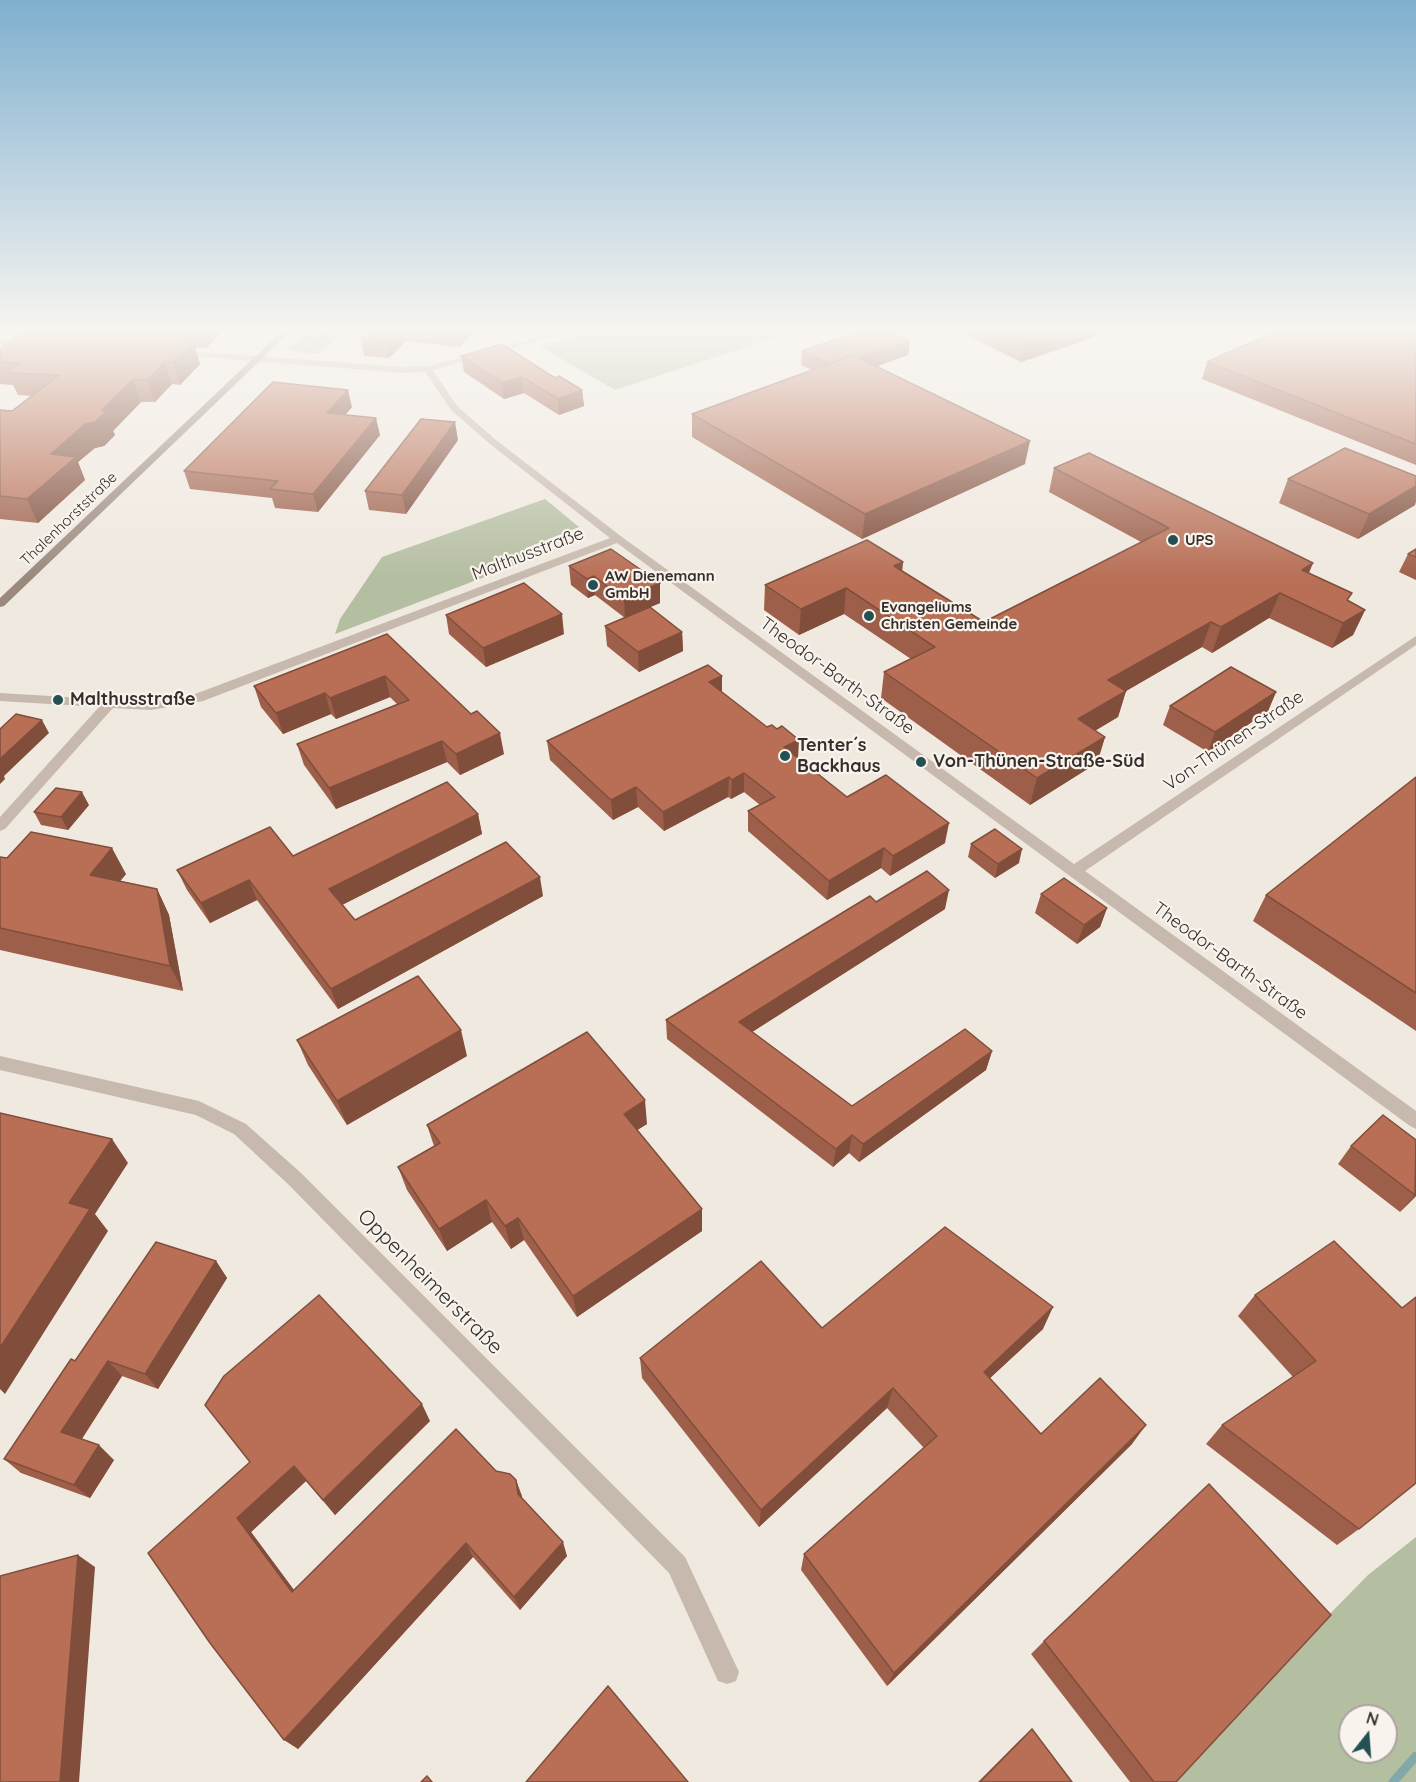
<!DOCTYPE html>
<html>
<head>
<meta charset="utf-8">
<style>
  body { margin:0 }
  #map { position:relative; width:1416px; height:1782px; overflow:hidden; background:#f0e9e0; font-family:Quicksand,sans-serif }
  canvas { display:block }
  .north { position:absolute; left:1338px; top:1704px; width:60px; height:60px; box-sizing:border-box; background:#f8f3ec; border:2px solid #aaa49f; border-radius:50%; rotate:17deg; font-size:16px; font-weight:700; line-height:24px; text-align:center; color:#362e2b }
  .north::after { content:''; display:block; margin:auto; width:21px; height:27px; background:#255053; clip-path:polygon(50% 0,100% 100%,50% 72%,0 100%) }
</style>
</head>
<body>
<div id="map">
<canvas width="1416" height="1782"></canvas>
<div class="north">N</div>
</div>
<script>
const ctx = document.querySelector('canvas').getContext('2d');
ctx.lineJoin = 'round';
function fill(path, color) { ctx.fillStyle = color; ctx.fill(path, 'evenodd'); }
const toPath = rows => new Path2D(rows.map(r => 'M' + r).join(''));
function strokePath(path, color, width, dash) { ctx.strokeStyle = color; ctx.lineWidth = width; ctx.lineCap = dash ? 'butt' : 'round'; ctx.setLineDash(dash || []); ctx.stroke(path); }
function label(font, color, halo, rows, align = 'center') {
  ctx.font = font + ' Quicksand,sans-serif'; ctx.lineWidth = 4.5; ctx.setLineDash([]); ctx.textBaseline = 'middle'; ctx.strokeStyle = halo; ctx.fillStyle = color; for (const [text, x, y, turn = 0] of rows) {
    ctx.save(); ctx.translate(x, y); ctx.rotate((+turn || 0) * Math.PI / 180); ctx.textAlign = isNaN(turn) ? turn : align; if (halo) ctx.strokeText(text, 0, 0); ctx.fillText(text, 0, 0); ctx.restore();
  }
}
const green = toPath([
  [311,330,346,330,318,354,286,350],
  [601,330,763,330,777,337,615,390,539,346],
  [545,499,579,527,526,548,537,557,335,634,340,619,382,557],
  [1416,1537,1416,1782,1165,1782,1368,1575],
  [1350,1716,1386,1716,1386,1752,1350,1752]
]);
const streamFar1 = toPath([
  [314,344,331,330]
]);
const stream = toPath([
  [1393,1782,1416,1756]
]);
const minor = toPath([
  [566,330,578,330,433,370,457,406,496,440,622,537,1074,864,1416,636,1416,645,1085,871,1416,1111,1416,1129,1410,1126,617,543,203,701,151,710,113,708,5,829,0,831,0,817,99,707,0,701,0,693,151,702,195,694,610,538,490,444,451,410,425,372,403,373,177,355,173,352,174,350,403,367,428,366,566,330],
  [0,339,27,341,31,344,27,347,0,345,0,339],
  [0,1056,199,1101,246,1124,301,1173,685,1557,739,1672,736,1681,727,1684,718,1681,669,1573,289,1185,234,1134,196,1115,0,1070,0,1056]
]);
const secondary = toPath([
  [283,330,292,330,4,606,0,607,0,598,283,330]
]);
const wall = toPath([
  [24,330,225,330,206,348,195,348,200,364,180,385,172,384,155,402,141,402,113,431,115,435,104,446,95,448,78,462,85,480,38,523,0,519,0,410,12,411,32,396,18,395,13,385,0,384,0,349],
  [365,330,476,330,459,347,406,341,389,358,364,356,360,338,366,332],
  [955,330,1097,330,1095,337,1021,362],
  [1416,333,1416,465,1202,379,1207,362],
  [910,340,908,355,876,366,1025,464,862,539,692,437,692,414,812,370,801,365,802,351],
  [461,356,555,378,582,390,584,406,559,415,524,393,504,399,464,372],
  [352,407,345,415,380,435,318,512,275,508,272,498,190,489,184,471],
  [458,440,406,514,369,510,365,491],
  [1054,468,1309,573,1349,601,1365,610,1353,635,1332,648,1269,618,1212,653,1202,647,1126,691,1118,717,1095,731,1105,737,1097,763,1030,805,881,698,884,672,911,659,844,614,799,635,764,610,765,585,903,562,902,571,984,622,1141,542,1049,492],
  [1288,479,1415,505,1358,539,1279,503],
  [1416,549,1416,580,1399,572,1408,554],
  [569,566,660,603,650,607,682,632,683,651,639,672,607,646,605,626,625,618,595,595,588,598,571,585],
  [446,615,564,634,486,667,449,634],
  [387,634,504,754,460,775,447,762,336,809,304,765,297,744,397,704,390,697,336,719,331,714,283,734,261,707,254,686],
  [722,692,798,758,847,797,945,843,890,876,881,868,827,900,748,831,748,811,760,805,744,792,731,799,728,797,664,831,638,807,613,820,550,760,547,741],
  [1276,692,1268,711,1208,752,1163,725,1170,706],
  [1416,777,1416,1031,1253,921,1266,895],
  [89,805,68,830,41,825,34,812],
  [478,814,482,834,342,905,355,920,543,896,338,1009,257,900,210,923,187,890,177,870,293,856],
  [971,844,1019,863,995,878,968,857],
  [0,857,126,874,120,881,157,889,169,915,183,991,0,950],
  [1041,894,1107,908,1100,927,1077,944,1035,913],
  [876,902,945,909,752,1032,852,1106,992,1051,986,1070,859,1162,849,1153,833,1167,667,1039,666,1020],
  [297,1040,467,1056,347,1125,308,1065],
  [647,1124,637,1130,702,1231,577,1317,524,1240,511,1249,492,1222,447,1251,407,1190,398,1167,434,1146,427,1125],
  [1416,1140,1416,1196,1400,1212,1338,1164,1351,1146],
  [216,1261,227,1278,158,1389,122,1376,82,1439,114,1460,90,1498,21,1473,4,1459,75,1361],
  [1255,1295,1402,1308,1359,1529,1337,1545,1206,1444,1222,1425,1293,1377,1238,1316],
  [822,1328,1043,1329,990,1378,1041,1434,1132,1444,887,1686,801,1570,804,1554,924,1448,887,1408,759,1527,642,1378,640,1358],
  [430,1421,335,1515,306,1481,251,1532,294,1590,496,1471,516,1480,522,1499,567,1556,520,1610,473,1557,298,1749,210,1643,250,1462],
  [1044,1641,1176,1782,1130,1782,1031,1654],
  [1032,1729,1072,1782,978,1782,1020,1740]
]);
const shadedWall = toPath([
  [200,330,225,330,206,348],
  [396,330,404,330,406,341,389,358,386,340],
  [456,330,476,330,459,347],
  [1056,330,1097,330,1095,337,1021,362,1026,340],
  [189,336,191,344,193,342,200,364,180,385,173,362,183,341],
  [910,340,908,355,834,382,835,367],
  [165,362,172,384,155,402,147,380],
  [522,377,524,393,504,399,502,383],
  [133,379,141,402,113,431,115,435,104,446,95,448,78,462,85,480,38,523,27,499,51,454,102,410],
  [348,390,352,407,331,431,327,413],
  [582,390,584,406,559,415,558,399],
  [376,418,380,435,318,512,313,494],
  [455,422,458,440,406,514,402,495],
  [1030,441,1025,464,862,539,865,514],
  [1416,486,1416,502,1415,505,1358,539,1369,514],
  [903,562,900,588,894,566],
  [1313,563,1303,588,1302,570],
  [594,576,595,595,588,598,587,579],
  [660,583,660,603,625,618,624,599],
  [846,588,844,614,799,635,801,609],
  [1280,593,1269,618,1212,653,1221,627],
  [1365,610,1353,635,1332,648,1343,623],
  [562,614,564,634,486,667,483,648],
  [1211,622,1202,647,1126,691,1118,717,1070,745,1078,719,1108,680],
  [682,632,683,651,639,672,638,652],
  [385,676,390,697,336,719,330,698],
  [722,676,722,695,709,682],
  [1276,692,1268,711,1208,752,1215,732],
  [325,693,331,714,283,734,276,713],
  [42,720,49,733,4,776,5,779,0,784,0,759],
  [500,733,504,754,460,775,456,754],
  [1105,737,1097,763,1030,805,1037,778],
  [799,740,798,759,784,747],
  [442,741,447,762,336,809,329,788],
  [744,773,744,792,731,799,732,780],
  [729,777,728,797,664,831,663,812],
  [636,787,638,807,613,820,611,800],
  [82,792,89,805,68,830,61,817],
  [478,814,482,834,336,908,329,889],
  [949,823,945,843,890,876,893,856],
  [112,848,126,874,104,901,90,875],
  [884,848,881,868,827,900,829,881],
  [1022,849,1019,863,995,878,998,864],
  [540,877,543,896,338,1009,331,989],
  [249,880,257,900,210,923,201,903],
  [157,889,169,915,183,991,170,966],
  [949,890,945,909,738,1041,739,1022],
  [1107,908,1100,927,1077,944,1084,925],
  [461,1030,467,1056,347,1125,337,1101],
  [992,1051,986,1070,859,1162,863,1144],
  [645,1100,647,1124,626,1137,624,1114],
  [852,1135,849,1153,833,1167,836,1149],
  [112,1139,128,1163,95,1214,108,1231,5,1394,0,1389,0,1348,69,1203],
  [1416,1194,1416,1196,1400,1212],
  [486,1200,492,1222,447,1251,439,1229],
  [702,1209,702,1231,577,1317,573,1296],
  [518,1218,524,1240,511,1249,505,1226],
  [216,1261,227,1278,158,1389,145,1374],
  [1053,1307,1043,1329,975,1392,984,1372],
  [108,1361,122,1376,77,1446,61,1432],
  [893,1388,887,1408,759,1527,761,1510],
  [422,1404,430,1421,335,1515,323,1500],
  [1146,1425,1132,1444,887,1686,894,1673],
  [99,1445,114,1460,90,1498,74,1485],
  [294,1466,306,1481,251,1532,305,1605,292,1592,237,1518],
  [516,1480,522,1496,523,1509,518,1494],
  [563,1542,567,1556,520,1610,514,1597],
  [466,1543,473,1557,298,1749,284,1740],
  [78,1555,95,1567,79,1782,60,1782]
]);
const building = toPath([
  [24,330,69,330,189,336,183,341,193,342,173,362,165,362,147,380,133,379,102,410,106,412,95,422,85,424,51,454,76,457,27,499,0,496,0,410,12,411,59,375,8,373,19,363,0,362,0,349,24,330],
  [369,330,396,330,386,340,360,338,369,330],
  [863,330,887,330,910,340,859,358,853,355,829,364,802,351,863,330],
  [1004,330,1056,330,1026,340,1004,330],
  [1278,330,1407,330,1416,333,1416,444,1207,362,1278,330],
  [502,344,555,378,559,376,582,390,558,399,522,377,502,383,461,356,502,344],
  [853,355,1030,441,865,514,692,414,853,355],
  [273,382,348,390,327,413,376,418,313,494,270,489,278,481,184,471,273,382],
  [421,419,455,422,402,495,365,491,421,419],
  [1345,448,1416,476,1416,486,1369,514,1288,479,1345,448],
  [1089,453,1313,563,1302,570,1352,593,1347,600,1365,610,1343,623,1280,593,1221,627,1211,622,1108,680,1126,691,1078,719,1105,737,1037,778,884,672,935,647,846,588,801,609,765,585,867,540,903,562,894,566,984,622,1169,528,1054,468,1089,453],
  [611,549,660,583,624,599,594,576,587,579,569,566,611,549],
  [1416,549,1416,557,1408,554,1416,549],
  [524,583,562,614,483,648,446,615,524,583],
  [650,607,682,632,638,652,605,626,650,607],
  [387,634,471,714,477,711,500,733,456,754,442,741,329,788,297,744,409,700,385,676,330,698,325,693,276,713,254,686,387,634],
  [708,665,722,676,709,682,767,727,772,725,777,729,782,726,799,740,784,747,847,797,886,775,949,823,893,856,884,848,829,881,748,811,775,797,744,773,732,780,729,777,663,812,636,787,611,800,547,741,708,665],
  [1231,667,1276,692,1215,732,1170,706,1231,667],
  [16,714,42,720,0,759,0,729,16,714],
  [1416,777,1416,993,1266,895,1416,777],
  [447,782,478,814,329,889,355,920,506,842,540,877,331,989,249,880,201,903,177,870,270,827,293,856,447,782],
  [56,788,82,792,61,817,34,812,56,788],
  [995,829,1022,849,998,864,971,844,995,829],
  [31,832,112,848,90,875,157,889,170,966,0,928,0,857,7,858,31,832],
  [927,871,949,890,739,1022,852,1106,965,1029,992,1051,863,1144,852,1135,836,1149,666,1020,870,896,876,902,927,871],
  [1064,878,1107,908,1084,925,1041,894,1064,878],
  [418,976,461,1030,337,1101,297,1040,418,976],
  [587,1032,645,1100,624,1114,702,1209,573,1296,518,1218,505,1226,486,1200,439,1229,398,1167,440,1143,427,1125,587,1032],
  [0,1113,112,1139,69,1203,90,1209,0,1348,0,1113],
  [1383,1115,1416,1140,1415,1195,1351,1146,1383,1115],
  [945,1227,1053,1307,984,1372,1041,1434,1100,1378,1146,1425,894,1673,804,1554,937,1436,893,1388,761,1510,640,1358,761,1261,822,1328,945,1227],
  [1334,1241,1402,1308,1416,1297,1416,1483,1359,1529,1222,1425,1316,1361,1255,1295,1334,1241],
  [156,1242,216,1261,145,1374,108,1361,61,1432,99,1445,74,1485,4,1459,71,1359,75,1361,156,1242],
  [319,1295,422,1404,323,1500,294,1466,237,1518,292,1592,456,1429,496,1471,510,1474,516,1480,518,1494,563,1542,514,1597,466,1543,284,1740,210,1643,148,1553,250,1462,205,1405,224,1376,319,1295],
  [1209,1484,1331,1615,1176,1782,1154,1782,1044,1641,1209,1484],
  [78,1555,60,1782,0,1782,0,1576,78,1555],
  [608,1686,688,1782,526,1782,608,1686],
  [1032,1729,1072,1782,980,1782,1032,1729],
  [427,1776,432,1782,421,1782,427,1776]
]);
const markers = [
  [1173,540,6,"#255053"],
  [593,585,6,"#255053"],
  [869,616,6,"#255053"],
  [58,700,6,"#255053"],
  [785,756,6,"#255053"],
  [921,762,6,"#255053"]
];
const farStreetnames = [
  ["Thalenhorststraße",69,519,-44]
];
const farPoinames = [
  ["UPS",1185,540],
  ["AW Dienemann",605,576],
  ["GmbH",605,593],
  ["Evangeliums",881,607],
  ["Christen Gemeinde",881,624]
];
const streetNames = [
  ["Malthusstraße",528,554,-21],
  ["Theodor-Barth-Straße",837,676,36],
  ["Von-Thünen-Straße",1234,741,-34],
  ["Theodor-Barth-Straße",1230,961,36]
];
const poiNames = [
  ["Malthusstraße",70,700],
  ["Tenter´s",797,746],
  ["Backhaus",797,767],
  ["Von-Thünen-Straße-Süd",933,762]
];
const nearStreetnames = [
  ["Oppenheimerstraße",430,1282,45]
];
fill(green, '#b4bea1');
strokePath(streamFar1, '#82a8aa', 4);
strokePath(stream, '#82a8aa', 9);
fill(minor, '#c7b9ad');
fill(secondary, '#9b897e');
fill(wall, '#9e5f4a');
fill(shadedWall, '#814e3c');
fill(building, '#b86f56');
strokePath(building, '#814e3c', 1.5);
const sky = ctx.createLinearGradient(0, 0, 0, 579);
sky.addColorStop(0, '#7fafcf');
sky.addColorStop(0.57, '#f8f5f1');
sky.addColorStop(1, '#f8f5f100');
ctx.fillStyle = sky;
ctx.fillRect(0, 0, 1416, 579);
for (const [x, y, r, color] of markers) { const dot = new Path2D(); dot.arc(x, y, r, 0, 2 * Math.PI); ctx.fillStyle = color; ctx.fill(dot); strokePath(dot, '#f8f3ec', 2); }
label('15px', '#362e2b', '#f8f3ec', farStreetnames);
label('bold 15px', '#362e2b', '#f8f3ec', farPoinames, 'left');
label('18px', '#362e2b', '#f8f3ec', streetNames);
label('bold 18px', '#362e2b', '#f8f3ec', poiNames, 'left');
label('21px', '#362e2b', '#f8f3ec', nearStreetnames);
</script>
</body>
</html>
